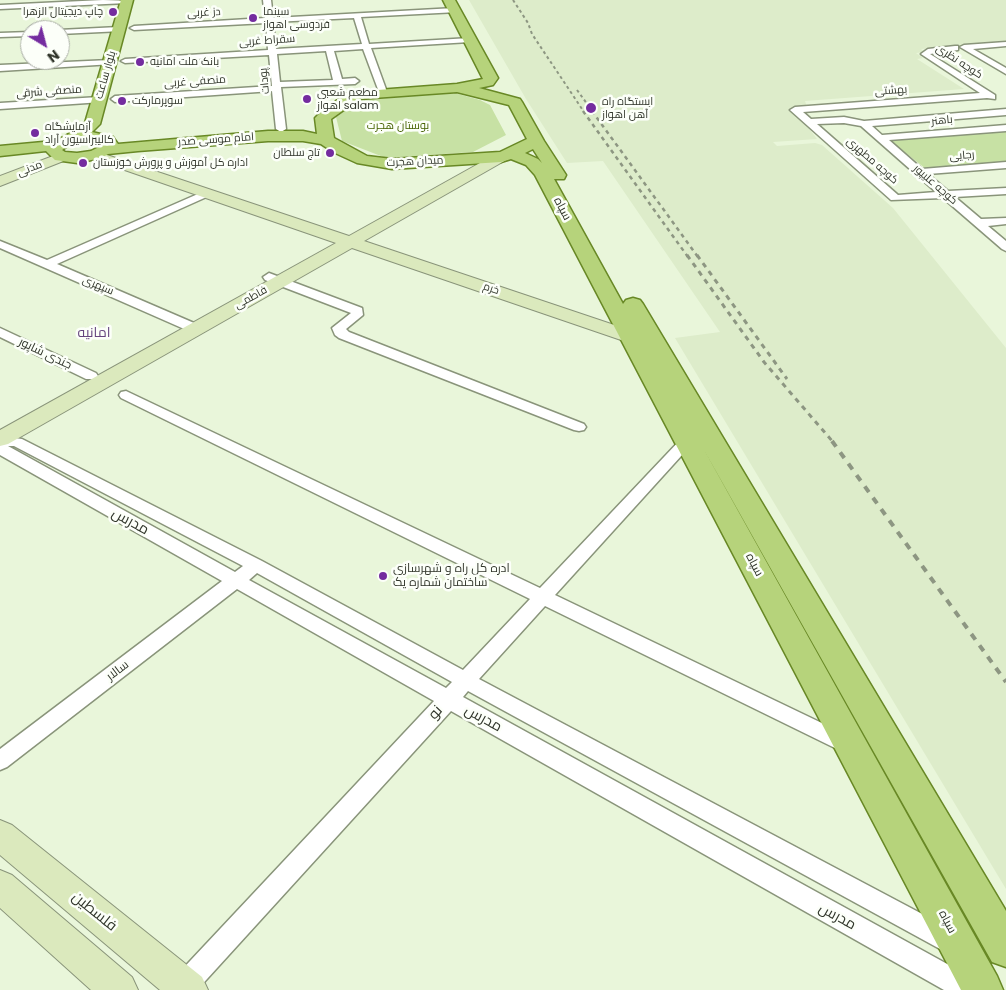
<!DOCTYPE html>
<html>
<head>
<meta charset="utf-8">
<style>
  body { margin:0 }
  #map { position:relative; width:1006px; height:990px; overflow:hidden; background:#e9f6da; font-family:Poppins,sans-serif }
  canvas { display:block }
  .north { position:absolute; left:20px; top:20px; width:50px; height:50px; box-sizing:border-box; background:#fcfff9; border:1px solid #aaaea6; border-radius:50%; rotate:143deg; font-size:14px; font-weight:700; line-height:20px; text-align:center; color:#30352a }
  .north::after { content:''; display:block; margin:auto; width:18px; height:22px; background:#742c9f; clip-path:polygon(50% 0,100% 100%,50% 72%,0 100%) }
</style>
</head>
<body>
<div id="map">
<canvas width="1006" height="990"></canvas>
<div class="north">N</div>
</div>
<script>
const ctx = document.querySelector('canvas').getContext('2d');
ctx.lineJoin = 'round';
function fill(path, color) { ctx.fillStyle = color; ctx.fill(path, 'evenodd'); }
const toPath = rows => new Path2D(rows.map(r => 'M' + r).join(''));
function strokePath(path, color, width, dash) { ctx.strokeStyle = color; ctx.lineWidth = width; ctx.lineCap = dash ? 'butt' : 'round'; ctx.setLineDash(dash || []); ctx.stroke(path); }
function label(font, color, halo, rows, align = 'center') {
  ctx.font = font + ' Poppins,Cairo,sans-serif'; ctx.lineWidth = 5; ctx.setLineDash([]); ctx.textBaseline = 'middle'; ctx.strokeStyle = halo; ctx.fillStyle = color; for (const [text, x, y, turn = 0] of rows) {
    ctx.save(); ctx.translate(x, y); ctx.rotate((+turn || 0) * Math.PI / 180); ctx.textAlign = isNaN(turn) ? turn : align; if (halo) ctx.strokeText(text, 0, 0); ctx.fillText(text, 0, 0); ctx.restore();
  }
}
const built = toPath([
  [469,0,1006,0,1006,43,921,49,925,52,916,53,923,58,917,59,964,89,805,101,807,107,792,109,795,110,817,139,773,142,777,146,815,143,822,145,893,208,1006,348,1006,889,675,338,720,332,603,161,567,163,526,99]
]);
const green = toPath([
  [451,92,480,100,490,105,506,135,473,152,386,158,342,141,336,117,362,98],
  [1006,130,1006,162,926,169,888,139]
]);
const street = toPath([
  [103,0,131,1,127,3,0,9,0,5,103,0],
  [263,0,271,0,273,18,455,8,458,8,458,12,361,17,369,44,470,38,474,40,470,42,371,48,387,92,383,95,379,92,363,49,334,51,342,79,355,78,359,81,355,84,281,87,286,129,281,132,276,129,272,91,115,102,111,99,115,96,272,86,269,55,125,63,121,61,125,59,268,50,266,23,134,30,130,28,134,26,265,18,263,0],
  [354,18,362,44,276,49,273,22,354,18],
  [326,51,333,80,280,82,277,54,326,51],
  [119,27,122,27,122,31,60,34,59,30,119,27],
  [30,32,30,36,0,37,0,33,30,32],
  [1006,42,1006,46,973,49,1006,68,1006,74,960,47,964,45,1006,42],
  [955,46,958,46,958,50,930,54,995,95,995,99,987,98,803,112,811,119,844,117,864,121,1006,109,1006,115,872,126,882,135,1006,125,1006,131,889,140,922,169,1006,162,1006,168,928,174,948,191,1006,188,1006,194,955,197,981,219,1006,218,1006,224,988,226,1006,241,1006,251,1002,249,943,198,891,200,790,110,795,107,980,93,921,54,928,49,955,46],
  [844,123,861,126,936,192,898,195,817,124,844,123],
  [110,60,113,60,113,64,0,71,0,65,110,60],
  [99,97,103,100,102,102,0,109,0,103,99,97],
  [207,190,212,193,211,195,57,264,201,326,203,329,201,332,191,332,0,248,0,241,47,260,207,190],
  [269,273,362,308,363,315,346,329,349,332,584,424,586,427,584,430,579,431,574,430,339,338,335,335,332,328,351,313,265,280,263,277,269,273],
  [0,328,96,373,98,376,96,379,86,379,0,337,0,328],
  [126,391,540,588,682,438,692,438,695,441,692,444,555,595,853,738,856,744,853,750,846,753,839,750,545,606,479,679,958,933,961,941,958,949,949,953,940,949,468,691,463,697,978,981,982,990,944,990,451,711,197,990,173,990,171,986,175,977,434,701,237,589,7,767,0,770,0,749,222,581,0,455,0,436,22,439,262,561,463,670,530,599,121,398,119,395,121,392,126,391],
  [8,446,14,446,243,566,235,572,8,446],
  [257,573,452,682,446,688,249,580,257,573]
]);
const secondary = toPath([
  [95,151,349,236,496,154,506,154,508,157,506,160,364,241,638,333,641,337,638,341,631,343,624,341,352,248,8,444,0,446,0,430,336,243,90,158,88,155,90,152,95,151],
  [61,153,66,154,68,157,66,160,0,186,0,176,61,153],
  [0,820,12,825,202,977,208,990,160,990,0,855,0,820],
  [0,870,12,875,132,977,138,990,91,990,0,908,0,870]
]);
const primary = toPath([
  [121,0,133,0,100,124,92,132,113,137,118,144,268,131,303,131,317,134,315,118,318,115,344,95,351,92,457,84,483,79,443,0,455,0,498,78,493,85,479,88,520,99,522,102,544,141,566,175,564,179,554,179,623,304,626,300,633,298,640,300,643,304,1006,911,1006,967,992,962,703,448,997,976,1003,990,961,990,535,175,526,165,511,159,501,162,392,169,357,163,333,152,321,144,303,141,268,141,138,151,108,154,101,158,77,163,55,160,46,151,0,156,0,146,54,141,64,137,85,123,121,0],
  [457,92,509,105,527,139,500,152,392,159,367,156,334,138,331,119,359,99,457,92],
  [95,142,103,145,91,151,77,153,65,152,62,150,69,145,79,143,95,142],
  [533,149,542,163,538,159,525,153,533,149]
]);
const railFar3 = toPath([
  [513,0,528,23,532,34,584,112],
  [577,90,593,112]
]);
const railFar2 = toPath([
  [583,111,688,257],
  [592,111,698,257]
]);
const railFar1 = toPath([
  [687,255,764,362,833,442],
  [697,255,787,379]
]);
const rail = toPath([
  [832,441,1006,682]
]);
const markers = [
  [113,12,5,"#742c9f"],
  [253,18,5,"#742c9f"],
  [140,62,5,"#742c9f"],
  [307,99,5,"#742c9f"],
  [122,101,5,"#742c9f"],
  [591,108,6,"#742c9f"],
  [35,133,5,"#742c9f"],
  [330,153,5,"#742c9f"],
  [83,163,5,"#742c9f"],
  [383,576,5,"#742c9f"]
];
const farPoinames = [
  ["چاپ دیجیتال الزهرا",103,12,"right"],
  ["سینما",263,12],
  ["فردوسی اهواز",263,25],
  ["بانک ملت امانیه",150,62],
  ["مطعم شعبي",317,93],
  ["اهواز salam",317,106],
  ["سوپرمارکت",132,101],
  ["ایستگاه راه",602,102],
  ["آهن اهواز",602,115],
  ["آزمایشگاه",45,127],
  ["کالیبراسیون آراد",45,140],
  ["تاج سلطان",320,153,"right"],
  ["اداره کل آموزش و پرورش خوزستان",93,163]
];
const farStreetnames = [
  ["دز غربی",204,13,-3],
  ["سقراط غربی",267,41,-4],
  ["کوچه نظری",959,62,33],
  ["بلوار ساعت",106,75,-74],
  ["پودات",265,81,-96],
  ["منصفی غربی",195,82,-4],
  ["بهشتی",891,91,-4],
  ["منصفی شرقی",49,92,-4],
  ["باهنر",942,121,-5],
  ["امام موسی صدر",216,140,-4],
  ["رجایی",962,156,-5],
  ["کوچه مطهری",872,161,41],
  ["میدان هجرت",415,162,-3],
  ["مدنی",30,169,-21],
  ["کوچه علیپور",935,185,41],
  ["سپهری",98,286,23],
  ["خرم",491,289,19],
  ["فاطمی",251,298,-29]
];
const farParknames = [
  ["بوستان هجرت",398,126]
];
const streetNames = [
  ["سپاه",562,209,62],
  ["جندی شاپور",45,354,26],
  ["سپاه",754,565,62],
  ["سالار",118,671,-37],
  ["سپاه",947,922,62]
];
const poiNames = [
  ["ادره کل راه و شهرسازی",393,569],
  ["ساختمان شماره یک",393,583]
];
const neighbourhoodNames = [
  ["امانیه",94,333]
];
const nearStreetnames = [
  ["مدرس",130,522,29],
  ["نو",436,713,-47],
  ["مدرس",483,719,29],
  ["فلسطین",94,912,39],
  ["مدرس",837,917,29]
];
fill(built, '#ddecca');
fill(green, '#c7e1a4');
strokePath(street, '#89947a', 3);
strokePath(secondary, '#89947a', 2);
strokePath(primary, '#688825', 3);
fill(street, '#fff');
fill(secondary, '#dbe9bd');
fill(primary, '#b6d37b');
strokePath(railFar3, '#8d9682', 2, [3, 3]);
strokePath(railFar2, '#8d9682', 2.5, [4, 4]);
strokePath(railFar1, '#8d9682', 3, [5, 5]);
strokePath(rail, '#8d9682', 4, [7, 7]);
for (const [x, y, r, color] of markers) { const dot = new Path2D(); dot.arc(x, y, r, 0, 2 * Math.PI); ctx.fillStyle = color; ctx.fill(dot); strokePath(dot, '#fcfff9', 2); }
label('11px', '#30352a', '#fcfff9', farPoinames, 'left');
label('11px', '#30352a', '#fcfff9', farStreetnames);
label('11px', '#456200', '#fcfff9', farParknames);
label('12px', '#30352a', '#fcfff9', streetNames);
label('12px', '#30352a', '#fcfff9', poiNames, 'left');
label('14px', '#65447e', '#fcfff9', neighbourhoodNames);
label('15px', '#30352a', '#fcfff9', nearStreetnames);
</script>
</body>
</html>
